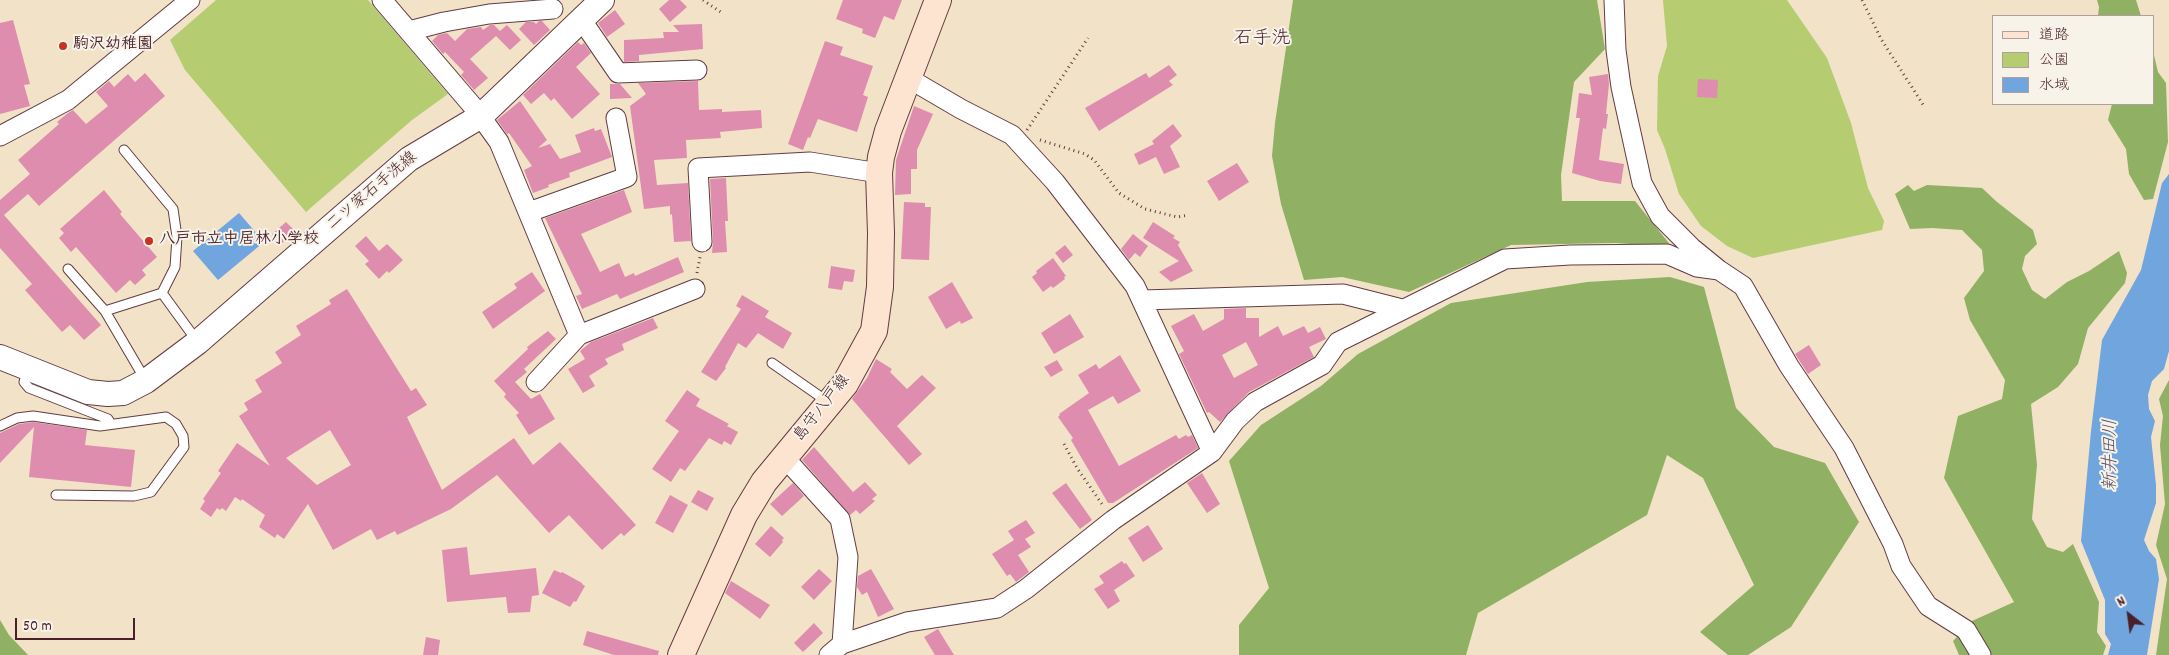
<!DOCTYPE html>
<html>
<head>
<meta charset="utf-8">
<style>
  body { margin:0 }
  #map { position:relative; width:2169px; height:655px; overflow:hidden; background:#f2e2c8; font-family:Dekko,"Klee One",sans-serif }
  canvas { display:block }
  .legend { position:absolute; left:1992px; top:15px; width:162px; height:90px; box-sizing:border-box; background:#f7f3e8; border:1px solid #b29e9c; margin:0; padding:6px 9px; list-style:none; font-size:15px; color:#4a1f2b }
  .legend li { display:flex; align-items:center; gap:10px; height:25px }
  .legend b { width:25px; border:1px solid #b29e9c }
  .north { position:absolute; left:2104px; top:590px; width:50px; height:50px; -webkit-text-stroke:4px #f7f3e8; paint-order:stroke; rotate:330deg; font-size:14px; font-weight:700; line-height:20px; text-align:center; color:#4a1f2b }
  .north::after { content:''; display:block; margin:auto; width:18px; height:22px; background:#4a1f2b; clip-path:polygon(50% 0,100% 100%,50% 72%,0 100%) }
  .scale { position:absolute; left:15px; top:618px; width:120px; height:22px; box-sizing:border-box; border:2px solid #4a1f2b; border-top:0; padding-left:6px; font-size:15px; line-height:18px; white-space:nowrap; color:#4a1f2b; -webkit-text-stroke:4px #f7f3e8; paint-order:stroke }
</style>
</head>
<body>
<div id="map">
<canvas width="2169" height="655"></canvas>
<ul class="legend">
<li><b style="height:6px;background:#fde4d0"></b>道路</li>
<li><b style="height:14px;background:#b5cc71"></b>公園</li>
<li><b style="height:14px;background:#70a5dd"></b>水域</li>
</ul>
<div class="north">N</div>
<div class="scale">50 m</div>
</div>
<script>
const ctx = document.querySelector('canvas').getContext('2d');
ctx.lineJoin = 'round';
function fill(path, color) { ctx.fillStyle = color; ctx.fill(path, 'evenodd'); }
const toPath = rows => new Path2D(rows.map(r => 'M' + r).join(''));
function strokePath(path, color, width, dash) { ctx.strokeStyle = color; ctx.lineWidth = width; ctx.lineCap = dash ? 'butt' : 'round'; ctx.setLineDash(dash || []); ctx.stroke(path); }
function label(font, color, halo, rows, align = 'center') {
  ctx.font = font + ' Dekko,"Klee One",sans-serif'; ctx.lineWidth = 4; ctx.setLineDash([]); ctx.textBaseline = 'middle'; ctx.strokeStyle = halo; ctx.fillStyle = color; for (const [text, x, y, turn = 0] of rows) {
    ctx.save(); ctx.translate(x, y); ctx.rotate((+turn || 0) * Math.PI / 180); ctx.textAlign = isNaN(turn) ? turn : align; if (halo) ctx.strokeText(text, 0, 0); ctx.fillText(text, 0, 0); ctx.restore();
  }
}
const green = toPath([
  [216,0,368,0,448,94,412,120,306,212,185,70,170,40],
  [1663,0,1787,0,1827,58,1851,123,1868,188,1884,221,1882,230,1753,258,1727,246,1701,226,1679,194,1665,149,1657,130,1658,76,1667,46]
]);
const forest = toPath([
  [1293,0,1597,0,1605,49,1574,82,1561,175,1562,201,1635,201,1672,247,1616,243,1511,245,1409,292,1342,277,1304,280,1281,204,1272,156,1275,123],
  [2097,0,2136,0,2141,16,2098,16,2099,7],
  [2153,51,2158,72,2166,83,2168,142,2153,199,2144,200,2129,174,2126,149,2108,120,2112,104,2153,104],
  [1908,185,1914,191,1927,185,1982,188,1997,202,2033,230,2037,244,2025,256,2022,269,2032,290,2045,299,2067,282,2089,271,2119,251,2127,273,2125,283,2088,328,2078,364,2058,387,2031,404,2037,465,2032,519,2047,547,2063,552,2073,544,2099,602,2097,632,2106,646,2103,655,1959,655,1953,641,1972,621,2014,602,1944,478,1958,416,2002,399,2005,380,1970,320,1964,298,1984,271,1982,250,1962,230,1932,228,1910,229,1895,194],
  [1670,277,1704,287,1736,408,1774,447,1825,463,1859,522,1791,627,1748,655,1728,655,1700,632,1754,585,1703,478,1667,455,1647,515,1478,613,1466,655,1239,655,1239,625,1269,588,1229,461,1261,425,1321,386,1358,354,1451,303,1587,282],
  [2169,380,2169,655,2156,655,2167,579,2156,545,2165,504,2160,445,2163,416,2159,399],
  [0,620,9,635,28,655,0,655]
]);
const water = toPath([
  [2169,174,2169,351,2164,369,2152,381,2148,395,2149,409,2155,421,2151,437,2156,485,2156,503,2144,540,2149,551,2156,559,2159,579,2147,655,2108,655,2111,644,2105,634,2105,600,2081,541,2091,431,2102,340,2141,270,2162,183],
  [239,213,264,242,218,280,193,251]
]);
const building = toPath([
  [669,0,680,0,687,7,670,22,659,9],
  [843,0,902,0,894,20,884,16,875,38,862,33,863,29,836,19],
  [615,10,625,24,607,37,598,23],
  [13,20,30,84,24,85,30,106,0,114,0,23],
  [539,21,542,21,550,30,534,45,519,29,526,22,534,22,536,24],
  [702,24,703,49,639,55,639,61,624,62,624,40,664,38,663,32,679,32,673,25],
  [490,25,494,25,500,31,507,25,521,40,510,50,496,36,470,59,488,78,474,90,461,75,464,72,445,52,443,54,432,41,438,35,447,33,455,41,467,29,481,27,483,30],
  [825,41,843,47,840,55,873,66,863,95,868,97,857,132,818,119,810,138,808,137,803,150,788,144],
  [578,42,581,45,584,43,591,53,576,67,600,94,572,119,554,98,551,101,544,93,531,104,523,95],
  [1169,65,1177,75,1169,81,1173,85,1099,131,1085,108,1146,73,1149,78],
  [145,73,165,96,39,206,28,194,4,215,101,325,84,340,70,325,62,332,25,290,32,284,0,248,0,200,30,174,18,160,59,124,57,122,68,113,73,110,86,124,108,106,96,92,109,81,114,87,128,74,135,82],
  [1608,74,1609,84,1606,114,1608,114,1606,129,1603,128,1599,160,1624,164,1621,184,1600,181,1572,173,1580,118,1576,118,1579,93,1592,95,1589,77],
  [1698,79,1718,80,1717,98,1697,97],
  [698,81,699,110,722,109,722,112,761,110,762,128,720,132,721,138,686,140,687,158,654,160,657,185,688,183,691,241,674,242,672,214,670,215,670,206,644,209,630,106,646,94,638,83],
  [610,84,620,84,632,98,610,99],
  [520,101,547,140,538,148,550,144,560,159,581,152,575,135,594,128,595,131,601,129,612,157,569,173,570,177,548,185,549,187,533,193,524,170,532,166,509,133,507,134,497,120],
  [914,106,933,114,917,150,917,169,911,169,911,194,895,195,896,160],
  [1173,124,1182,136,1170,146,1180,167,1164,174,1156,157,1139,165,1134,154,1154,144,1152,141],
  [1237,163,1249,182,1219,201,1207,181],
  [726,178,728,221,725,221,727,252,712,253,713,241,710,179],
  [104,190,122,212,120,214,157,257,142,270,146,275,135,285,130,280,116,293,76,247,71,252,59,238,64,233,60,229],
  [624,190,632,212,581,234,600,272,619,263,625,277,634,273,635,276,678,257,684,272,620,299,617,294,582,309,576,296,582,294,545,218],
  [904,202,925,203,925,207,931,207,929,260,901,259],
  [286,222,295,231,281,244,272,234],
  [1153,222,1175,236,1173,238,1180,242,1178,245,1193,271,1171,282,1159,272,1179,261,1143,238],
  [1133,234,1148,246,1140,257,1135,253,1129,260,1121,249],
  [366,236,379,251,387,244,403,260,389,273,387,271,379,279,365,264,369,261,355,246],
  [1065,245,1073,255,1063,263,1055,253],
  [1053,258,1066,276,1064,277,1065,279,1053,288,1051,286,1043,292,1032,277,1037,273,1036,271],
  [831,266,855,270,853,282,844,281,842,290,828,288],
  [532,272,545,291,493,329,482,312,517,288,514,284],
  [952,282,973,318,961,324,960,321,946,329,928,297],
  [347,289,411,391,416,388,427,405,407,417,442,490,514,438,533,465,560,442,636,525,624,536,621,533,602,550,569,515,549,533,497,475,451,509,397,535,395,531,377,540,371,529,333,550,308,504,284,539,277,534,275,538,259,527,265,515,242,499,241,501,235,497,226,511,222,508,220,510,217,508,211,517,200,509,205,501,203,499,221,473,218,471,237,443,270,466,239,416,248,410,244,403,262,392,255,380,282,363,275,352,301,335,296,326,331,304,329,300],
  [330,430,351,465,317,485,286,458],
  [742,295,769,311,765,317,792,333,783,349,758,333,746,348,738,343,725,367,726,368,716,381,701,372,741,309,736,306],
  [1246,308,1246,318,1259,318,1259,337,1278,326,1283,336,1304,326,1308,333,1320,327,1326,339,1309,347,1314,357,1249,392,1220,422,1209,412,1207,413,1179,354,1184,351,1171,326,1194,314,1203,331,1224,319,1224,309],
  [1246,342,1258,365,1234,378,1222,355],
  [1070,314,1084,337,1054,354,1041,333],
  [653,318,658,328,622,344,624,350,605,359,608,364,589,376,595,386,583,393,568,369,585,359,580,351,591,342],
  [548,331,556,339,524,369,527,372,515,382,531,399,540,394,555,419,529,435,516,415,519,413,504,397,506,394,494,381,528,349,527,347],
  [1809,345,1821,365,1808,374,1795,354],
  [1120,355,1141,391,1118,404,1113,396,1088,410,1119,466,1176,435,1179,439,1186,435,1188,437,1192,435,1198,448,1113,503,1108,503,1071,440,1073,438,1058,417,1060,415,1059,414,1089,393,1078,375,1096,364,1099,369],
  [876,359,892,369,890,372,907,389,922,375,936,388,897,426,922,454,909,465,852,399,867,378],
  [1057,360,1063,370,1051,377,1044,367],
  [687,390,700,399,696,406,729,424,727,426,738,432,731,445,724,441,722,445,709,438,685,471,680,468,671,482,652,469,679,431,665,421],
  [33,422,87,430,85,445,135,450,131,487,29,477,34,427,0,463,0,433,19,424],
  [814,447,853,492,865,482,877,495,872,499,875,501,860,514,856,510,850,515,802,460],
  [1202,473,1220,504,1207,513,1187,483],
  [793,483,804,496,782,516,770,504],
  [1066,483,1092,520,1080,529,1052,493],
  [698,490,714,498,707,511,691,502],
  [670,495,688,505,673,533,655,523],
  [1026,520,1035,533,1025,539,1031,547,1018,555,1029,572,1016,582,1010,574,1007,576,992,554,1014,540,1008,531],
  [1148,525,1163,549,1143,562,1128,538],
  [771,526,784,538,782,540,783,542,770,557,755,544],
  [467,547,470,575,536,568,539,595,532,596,530,612,508,613,506,597,447,602,442,550],
  [1122,561,1124,564,1126,563,1135,576,1114,590,1120,601,1108,609,1094,589,1104,583,1099,576],
  [819,569,832,581,814,600,801,587],
  [871,569,894,609,878,617,867,592,862,595,857,587,858,576],
  [554,570,561,573,562,572,582,583,582,584,585,586,576,602,574,601,570,607,542,593],
  [731,581,770,605,760,619,725,593],
  [814,623,823,633,803,652,794,643],
  [938,629,954,655,935,655,924,637],
  [587,631,659,651,658,655,614,655,583,645],
  [426,637,440,640,438,655,423,655]
]);
const path = toPath([
  [703,0,722,13],
  [1862,0,1881,39,1924,106],
  [1027,130,1088,38],
  [1040,140,1085,154,1094,160,1119,193,1145,209,1177,217,1189,215],
  [697,273,700,257],
  [1064,444,1077,468,1104,507]
]);
const service = toPath([
  [124,150,173,209,177,237,175,267,162,293],
  [68,269,105,311,146,381],
  [105,311,162,293,197,341],
  [772,363,828,402],
  [28,368,24,382,29,388,108,419,111,424],
  [0,426,17,418,33,416,100,426,166,417,176,424,183,436,184,447,151,492,134,496,56,495]
]);
const minor = toPath([
  [382,0,476,110,499,142,579,335,536,382],
  [1614,0,1616,50,1621,87,1642,183,1660,216,1692,248,1719,270,1743,286,1789,366,1844,448,1893,544,1901,566,1928,606,1966,630,1981,655],
  [581,19,618,73,697,70],
  [409,31,444,22,489,14,553,9],
  [908,78,961,109,1012,135,1055,182,1135,286,1212,452],
  [0,136,68,100,190,0],
  [529,212,627,177,616,118],
  [702,242,698,168,810,162,879,173],
  [1142,300,1343,294,1402,309],
  [579,335,695,289],
  [784,457,840,519,848,557,842,644],
  [829,655,842,644,907,622,997,608,1026,589,1113,520,1212,452,1235,421,1255,402,1322,365,1338,342,1505,259,1570,255,1667,254,1697,267,1719,270]
]);
const tertiary = toPath([
  [0,357,88,392,108,394,123,393,146,381,198,342,409,159,481,116,602,0]
]);
const secondary = toPath([
  [681,655,744,515,764,482,845,384,874,331,880,287,881,233,879,173,881,157,888,131,938,0]
]);
const markers = [
  [63,46,5,"#c8321e"],
  [149,241,5,"#c8321e"]
];
const poiNames = [
  ["駒沢幼稚園",73,46],
  ["八戸市立中居林小学校",159,241]
];
const streetNames = [
  ["二ツ家石手洗線",373,192,-40],
  ["島守八戸線",823,409,-52]
];
const waterNames = [
  ["新井田川",2113,455,-90]
];
const quarterNames = [
  ["石手洗",1262,40]
];
fill(green, '#b5cc71');
fill(forest, '#90b063');
fill(water, '#70a5dd');
fill(building, '#df8dae');
strokePath(service, '#633c43', 11);
strokePath(minor, '#633c43', 21);
strokePath(tertiary, '#633c43', 26);
strokePath(secondary, '#633c43', 28);
strokePath(path, '#633c43', 3, [1, 4]);
strokePath(service, '#fff', 9);
strokePath(minor, '#fff', 19);
strokePath(tertiary, '#fff', 24);
strokePath(secondary, '#fde4d0', 26);
for (const [x, y, r, color] of markers) { const dot = new Path2D(); dot.arc(x, y, r, 0, 2 * Math.PI); ctx.fillStyle = color; ctx.fill(dot); strokePath(dot, '#f7f3e8', 2); }
label('bold 16px', '#4a1f2b', '#f7f3e8', poiNames, 'left');
label('16px', '#4a1f2b', '#f7f3e8', streetNames);
label('italic 18px', '#574e69', '#f7f3e8', waterNames);
label('19px', '#4a1f2b', '#f7f3e8', quarterNames);
</script>
</body>
</html>
